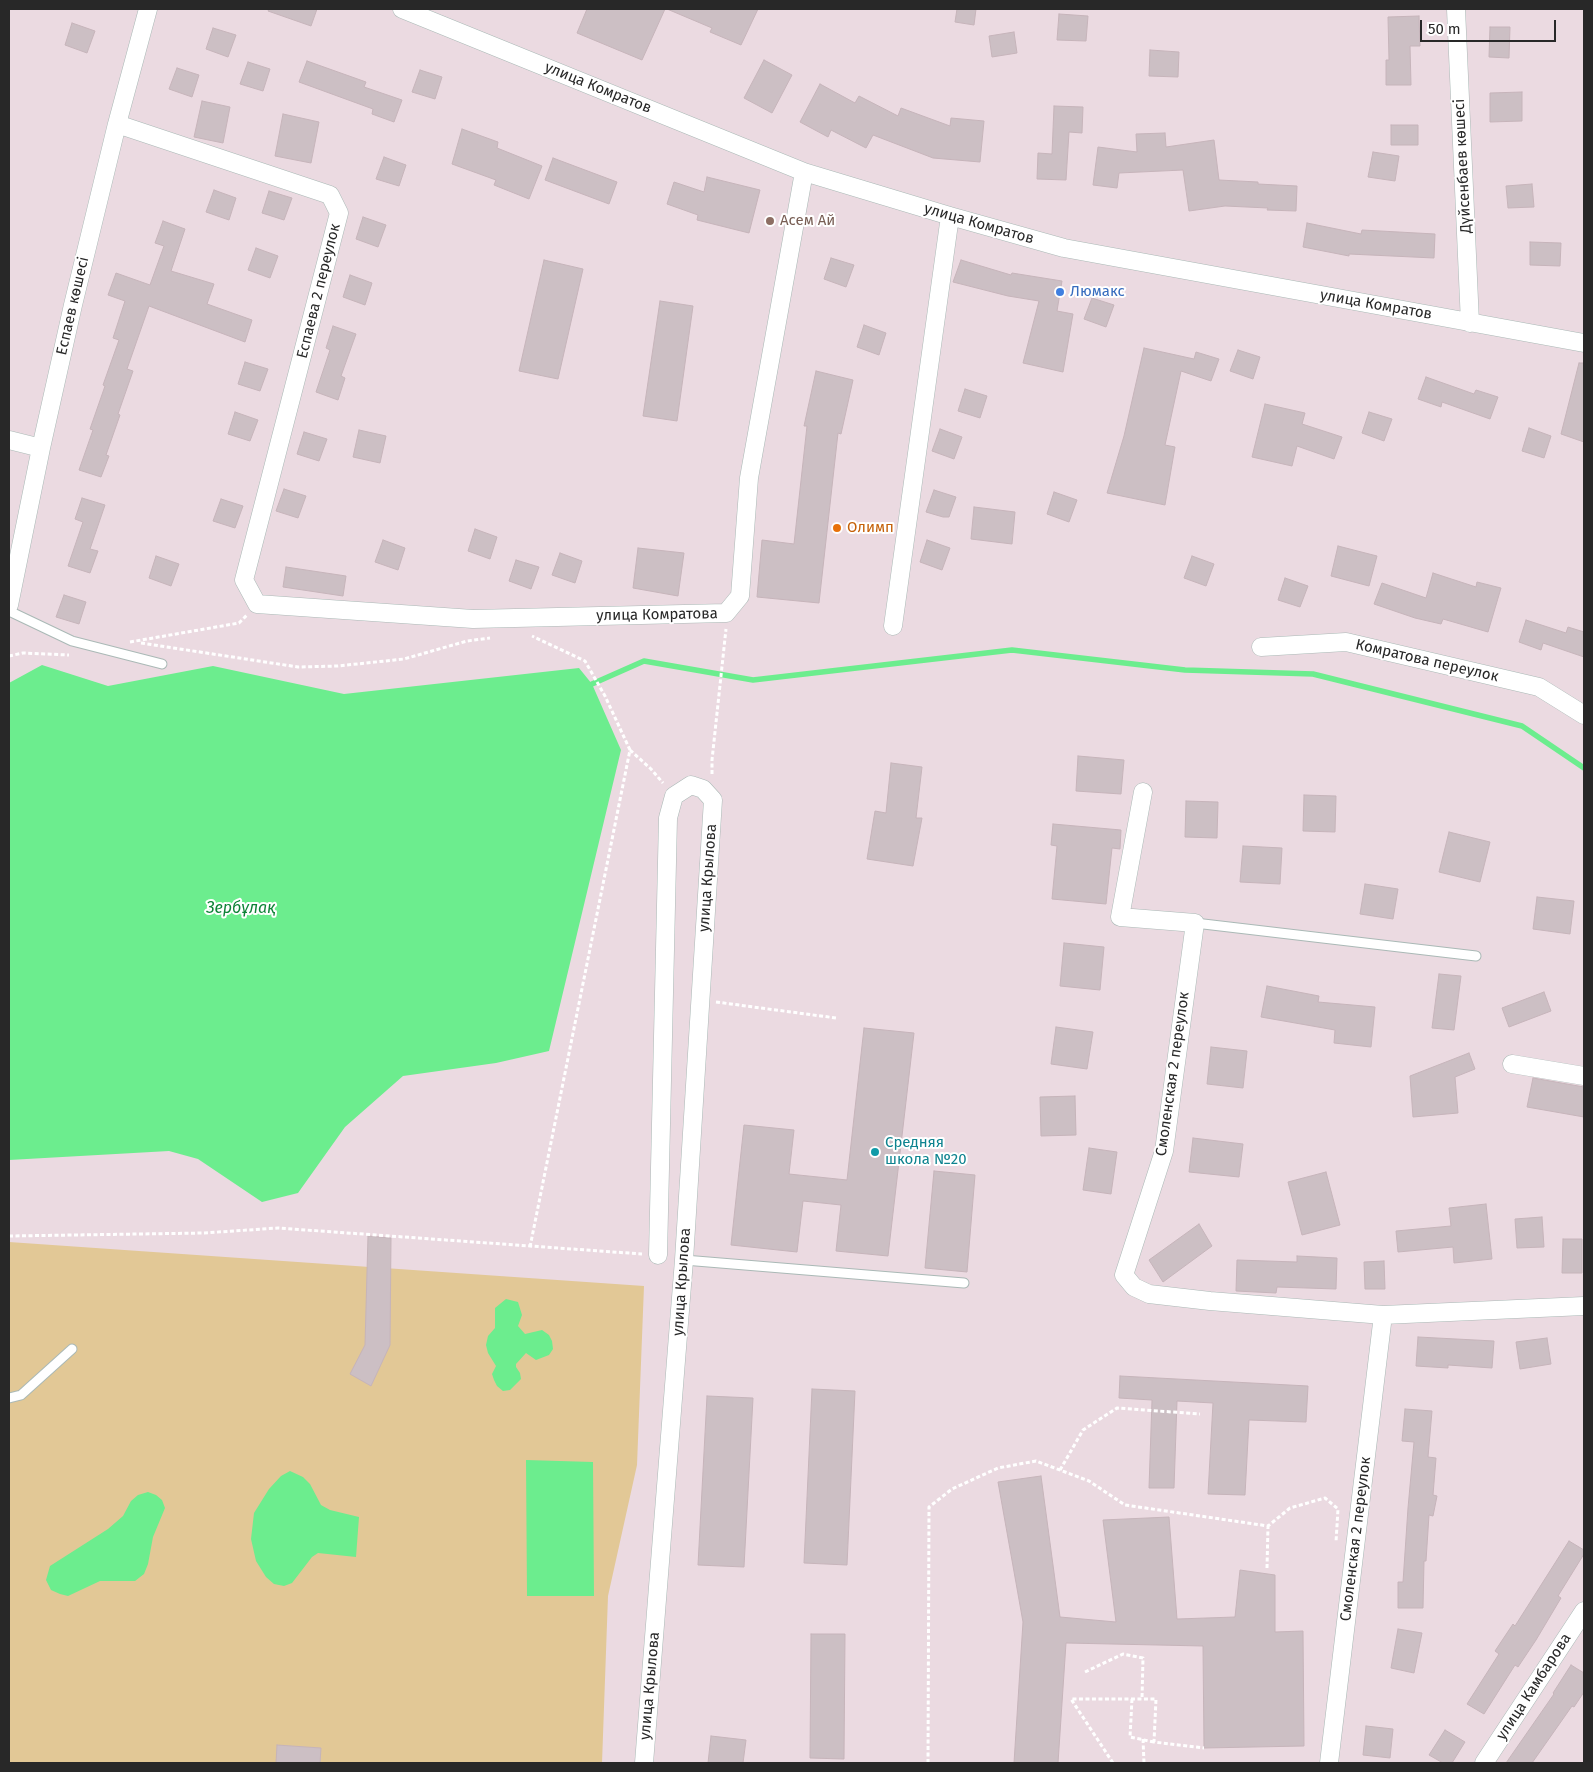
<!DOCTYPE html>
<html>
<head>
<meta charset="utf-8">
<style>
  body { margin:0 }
  #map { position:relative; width:1593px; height:1772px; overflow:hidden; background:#ebdae1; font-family:"Fira Sans",sans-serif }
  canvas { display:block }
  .frame { position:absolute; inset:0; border:10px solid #282828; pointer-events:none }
  .scale { position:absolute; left:1420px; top:20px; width:136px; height:22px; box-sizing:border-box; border:2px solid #282828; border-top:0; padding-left:6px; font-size:15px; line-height:18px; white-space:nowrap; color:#282828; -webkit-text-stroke:4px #fff; paint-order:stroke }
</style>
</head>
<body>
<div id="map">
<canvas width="1593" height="1772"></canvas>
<div class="frame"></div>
<div class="scale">50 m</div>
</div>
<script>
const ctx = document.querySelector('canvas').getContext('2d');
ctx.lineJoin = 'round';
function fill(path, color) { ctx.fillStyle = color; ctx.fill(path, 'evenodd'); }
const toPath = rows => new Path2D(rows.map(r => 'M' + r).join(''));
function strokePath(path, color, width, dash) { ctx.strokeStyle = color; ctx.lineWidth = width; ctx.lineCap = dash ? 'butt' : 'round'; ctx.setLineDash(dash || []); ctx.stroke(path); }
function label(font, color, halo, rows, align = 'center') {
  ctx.font = font + ' "Fira Sans",sans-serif'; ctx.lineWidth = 4; ctx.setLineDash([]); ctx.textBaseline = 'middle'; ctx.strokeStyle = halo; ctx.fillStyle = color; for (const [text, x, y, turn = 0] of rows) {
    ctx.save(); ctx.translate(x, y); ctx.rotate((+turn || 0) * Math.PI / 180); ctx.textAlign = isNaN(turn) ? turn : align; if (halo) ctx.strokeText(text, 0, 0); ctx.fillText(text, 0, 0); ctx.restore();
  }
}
const green = toPath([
  [9,1242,644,1286,637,1465,608,1596,602,1763,9,1763]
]);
const water = toPath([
  [42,665,108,686,213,666,344,694,579,668,592,684,621,750,549,1051,496,1063,403,1076,345,1127,298,1193,262,1202,198,1159,169,1151,9,1160,9,683],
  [506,1299,518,1302,522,1315,518,1326,525,1334,542,1330,549,1335,552,1341,553,1349,549,1355,536,1360,526,1353,516,1364,516,1367,520,1373,521,1379,510,1390,503,1391,497,1386,494,1380,492,1374,496,1366,488,1353,486,1345,488,1336,495,1328,495,1308],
  [526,1460,593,1462,594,1596,527,1596],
  [290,1471,303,1477,310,1484,321,1505,330,1510,359,1517,356,1557,318,1553,312,1557,292,1583,284,1586,274,1584,266,1577,256,1561,251,1539,254,1513,269,1489,281,1476],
  [148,1492,156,1495,162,1500,165,1508,153,1537,148,1564,144,1574,135,1581,100,1581,68,1596,60,1594,51,1590,46,1580,50,1566,108,1529,123,1516,131,1501,138,1495]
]);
const stream = toPath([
  [592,684,644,661,753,680,1012,650,1185,670,1313,674,1522,726,1584,768]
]);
const building = toPath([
  [269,9,317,9,311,26,268,11,269,9],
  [587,9,665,9,642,60,577,33,587,9],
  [667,9,758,9,741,45,710,32,712,28,667,9],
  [957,9,976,9,974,25,955,22,957,9],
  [1059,14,1088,16,1086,41,1057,40,1059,14],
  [1419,16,1420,46,1410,46,1411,85,1386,85,1386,60,1389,60,1388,17,1419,16],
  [72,23,95,31,87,53,65,45,72,23],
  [1490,27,1510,27,1509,58,1489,57,1490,27],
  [213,28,236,35,228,57,206,49,213,28],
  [1014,32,1017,53,992,57,989,36,1014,32],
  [1150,50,1179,52,1178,77,1149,76,1150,50],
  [764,60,792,75,772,113,744,98,764,60],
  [307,61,366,82,364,87,402,100,394,122,372,114,373,109,299,82,307,61],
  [248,62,270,69,263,91,240,84,248,62],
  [177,68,199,75,192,97,169,89,177,68],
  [420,70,442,77,435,99,412,92,420,70],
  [820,84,855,103,859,96,898,116,901,108,950,126,951,118,984,121,980,162,933,158,873,135,866,148,831,130,828,137,800,122,820,84],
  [1522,92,1522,121,1490,122,1490,93,1522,92],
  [202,101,230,107,223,143,194,137,202,101],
  [1054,106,1083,107,1082,133,1069,132,1066,180,1037,179,1038,153,1052,154,1054,106],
  [283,114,319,122,311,163,275,156,283,114],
  [1391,125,1418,125,1418,145,1391,145,1391,125],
  [462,129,498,142,497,148,542,166,529,199,494,185,496,180,452,164,462,129],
  [1165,133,1166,147,1214,140,1219,180,1258,182,1258,184,1297,186,1296,211,1267,210,1268,208,1225,206,1189,211,1183,170,1119,173,1117,188,1093,185,1098,147,1137,152,1136,134,1165,133],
  [1373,152,1399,156,1395,181,1368,177,1373,152],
  [384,157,406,165,399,186,376,179,384,157],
  [553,158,617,182,609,204,545,180,553,158],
  [707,177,760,190,749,233,697,220,698,215,667,204,674,182,704,192,707,177],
  [1532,184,1534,207,1508,208,1506,186,1532,184],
  [214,190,236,198,229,220,206,212,214,190],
  [269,191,292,198,284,220,262,213,269,191],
  [363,217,386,225,378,247,356,239,363,217],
  [163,221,185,229,171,271,214,284,207,304,252,320,245,342,149,306,127,369,133,371,118,414,120,415,106,455,109,456,101,477,79,470,93,430,90,429,105,386,103,385,119,340,113,338,125,301,108,295,116,273,150,285,164,246,155,243,163,221],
  [1307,223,1361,234,1362,230,1435,234,1434,258,1349,254,1349,256,1303,247,1307,223],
  [1530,242,1561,243,1560,266,1530,265,1530,242],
  [256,248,278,256,270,278,248,270,256,248],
  [831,258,854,265,846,287,824,279,831,258],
  [544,260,583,269,558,379,519,371,544,260],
  [961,260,1011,275,1012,273,1062,281,1057,311,1073,314,1063,372,1023,363,1039,301,1008,296,953,282,961,260],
  [350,275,372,283,365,305,343,297,350,275],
  [1092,298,1114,305,1106,327,1084,319,1092,298],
  [660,301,693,306,677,421,643,416,660,301],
  [864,325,886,333,879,355,857,347,864,325],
  [333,326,356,334,341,376,345,378,338,400,316,392,330,350,326,348,333,326],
  [1144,348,1194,359,1196,352,1219,359,1211,381,1181,371,1165,445,1175,447,1165,505,1107,493,1124,436,1144,348],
  [1238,350,1260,357,1253,379,1230,371,1238,350],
  [245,362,268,369,260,391,238,384,245,362],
  [1579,363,1584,363,1584,442,1561,434,1579,363],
  [816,371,853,380,841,434,838,433,819,603,757,597,762,540,794,544,807,426,804,426,816,371],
  [1426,377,1474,394,1476,390,1498,397,1490,419,1442,402,1441,407,1418,399,1426,377],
  [965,389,987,396,980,418,958,411,965,389],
  [1265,404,1305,413,1302,424,1342,437,1334,459,1297,446,1292,466,1252,457,1265,404],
  [235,412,258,420,250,441,228,434,235,412],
  [1369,412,1392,419,1384,441,1362,433,1369,412],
  [1529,428,1551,436,1544,458,1522,451,1529,428],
  [940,429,962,437,954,459,932,451,940,429],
  [359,430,386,436,380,463,353,457,359,430],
  [304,432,327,439,319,461,297,454,304,432],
  [284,489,306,496,298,518,276,511,284,489],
  [934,490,956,497,949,517,943,517,926,512,934,490],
  [1054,492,1077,500,1069,522,1047,514,1054,492],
  [82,498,105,505,90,549,98,551,90,573,68,566,83,522,75,519,82,498],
  [221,499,243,506,235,528,213,521,221,499],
  [974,507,1015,512,1012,544,971,539,974,507],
  [475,529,497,537,490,559,468,551,475,529],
  [383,540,405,548,398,570,375,562,383,540],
  [927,540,950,548,942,570,920,562,927,540],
  [1338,546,1377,556,1369,586,1331,576,1338,546],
  [638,548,684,553,678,596,633,588,638,548],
  [560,553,582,561,575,583,552,575,560,553],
  [156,556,179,564,171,586,149,578,156,556],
  [1192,556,1214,564,1206,586,1184,578,1192,556],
  [516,560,539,567,531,589,509,581,516,560],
  [286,567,346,576,343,596,283,587,286,567],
  [1433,573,1476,587,1477,582,1501,588,1488,632,1443,619,1441,624,1415,618,1374,604,1382,583,1426,598,1433,573],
  [1285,578,1308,586,1300,607,1278,600,1285,578],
  [64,595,86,602,79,624,56,617,64,595],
  [1526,620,1566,633,1568,627,1584,632,1584,657,1543,643,1541,650,1519,642,1526,620],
  [1078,756,1124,760,1121,794,1076,791,1078,756],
  [891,763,922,767,916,818,922,818,913,866,867,859,875,811,886,813,891,763],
  [1304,795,1336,796,1335,832,1303,831,1304,795],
  [1186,801,1218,802,1217,838,1185,837,1186,801],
  [1053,824,1121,830,1120,849,1112,848,1106,904,1052,899,1057,846,1051,845,1053,824],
  [1449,832,1490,842,1480,882,1439,872,1449,832],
  [1243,846,1282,848,1280,884,1240,882,1243,846],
  [1365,884,1398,889,1393,919,1360,914,1365,884],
  [1537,897,1574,901,1570,934,1533,929,1537,897],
  [1064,943,1104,947,1100,990,1060,986,1064,943],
  [1439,974,1461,976,1454,1030,1432,1028,1439,974],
  [1267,986,1319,996,1318,1002,1375,1007,1371,1047,1334,1043,1335,1030,1261,1017,1267,986],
  [1544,992,1551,1011,1509,1027,1502,1008,1544,992],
  [1056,1027,1093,1032,1087,1069,1051,1064,1056,1027],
  [864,1028,914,1033,888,1256,836,1251,841,1205,803,1201,797,1252,731,1245,744,1125,794,1130,789,1174,847,1180,864,1028],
  [1211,1047,1247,1051,1243,1088,1207,1084,1211,1047],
  [1469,1053,1475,1069,1455,1077,1458,1113,1413,1117,1410,1076,1469,1053],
  [1533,1078,1584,1087,1584,1117,1527,1107,1533,1078],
  [1075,1096,1076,1135,1041,1136,1040,1097,1075,1096],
  [1193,1138,1243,1144,1239,1177,1189,1172,1193,1138],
  [1089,1148,1117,1152,1111,1194,1083,1190,1089,1148],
  [934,1171,975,1175,967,1272,925,1268,934,1171],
  [1326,1172,1340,1225,1302,1235,1288,1182,1326,1172],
  [1486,1204,1492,1259,1454,1263,1453,1247,1398,1252,1396,1231,1451,1226,1449,1208,1486,1204],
  [1542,1217,1544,1247,1517,1248,1515,1219,1542,1217],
  [1199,1224,1212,1246,1163,1282,1149,1260,1199,1224],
  [368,1236,391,1238,390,1345,371,1386,350,1374,365,1345,368,1236],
  [1563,1239,1582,1239,1582,1273,1562,1273,1563,1239],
  [1297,1256,1337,1258,1336,1289,1277,1287,1276,1293,1236,1291,1237,1260,1297,1262,1297,1256],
  [1384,1261,1385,1289,1365,1289,1364,1262,1384,1261],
  [1418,1337,1494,1341,1492,1368,1448,1365,1448,1368,1416,1366,1418,1337],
  [1547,1338,1551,1364,1520,1369,1516,1342,1547,1338],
  [1120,1376,1308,1386,1306,1422,1249,1420,1245,1495,1208,1494,1213,1403,1177,1401,1174,1488,1149,1488,1152,1400,1119,1398,1120,1376],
  [812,1389,855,1391,847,1565,804,1563,812,1389],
  [707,1396,753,1398,744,1567,698,1565,707,1396],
  [1405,1409,1432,1411,1428,1457,1436,1458,1433,1495,1437,1496,1433,1516,1429,1515,1426,1561,1424,1561,1423,1608,1398,1608,1398,1582,1403,1582,1408,1508,1414,1442,1402,1441,1405,1409],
  [1041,1476,1060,1617,1116,1622,1103,1520,1169,1517,1177,1619,1235,1617,1240,1570,1275,1575,1275,1632,1303,1631,1304,1746,1204,1748,1203,1646,1066,1643,1058,1763,1014,1763,1023,1622,998,1482,1041,1476],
  [1569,1541,1584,1550,1584,1554,1558,1596,1561,1598,1536,1640,1518,1667,1515,1665,1484,1714,1467,1704,1499,1654,1495,1651,1513,1624,1515,1626,1569,1541],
  [1398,1629,1422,1633,1414,1673,1391,1668,1398,1629],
  [811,1634,845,1634,844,1759,810,1758,811,1634],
  [1571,1665,1584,1673,1584,1692,1574,1707,1572,1706,1532,1763,1506,1763,1554,1694,1553,1693,1571,1665],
  [1366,1726,1393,1729,1390,1758,1363,1755,1366,1726],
  [1445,1730,1465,1742,1452,1763,1443,1763,1429,1755,1445,1730],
  [711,1736,746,1740,743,1763,708,1763,711,1736],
  [277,1745,321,1748,320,1763,276,1763,277,1745]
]);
const path = toPath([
  [130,642,239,623,247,615],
  [141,643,298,667,338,666,404,659,467,641,490,638],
  [9,656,23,653,69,655],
  [630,750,651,769,663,783],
  [712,774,712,760,726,629],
  [716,1002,836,1018],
  [9,1236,204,1233,278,1228,642,1254],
  [530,1247,630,750,605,696,585,661,532,636],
  [1060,1470,1083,1430,1117,1408,1200,1414],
  [1267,1568,1268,1526],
  [1085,1672,1123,1654,1143,1658,1142,1699],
  [1132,1699,1130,1737,1154,1742],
  [1143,1739,1144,1763],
  [928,1763,929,1507,952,1489,998,1468,1036,1461,1089,1481,1125,1505,1268,1526,1290,1508,1325,1498,1338,1509,1336,1542],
  [1113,1763,1071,1699,1156,1699,1154,1742,1204,1748]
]);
const lane = toPath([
  [9,611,72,641,162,664],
  [1195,923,1476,956],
  [684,1260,964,1283],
  [9,1398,21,1395,72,1349]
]);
const street = toPath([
  [402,9,804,172,950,216,1064,248,1584,343],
  [1456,9,1470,323],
  [117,124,330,195,339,213,244,580,257,604,473,619,726,613,740,596,749,478,804,172],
  [9,440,41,448],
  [9,605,41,448,73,305,117,124,148,9],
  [893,626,950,216],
  [1261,647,1346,642,1539,687,1584,715],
  [1143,792,1120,917,1195,923,1164,1151,1124,1275,1134,1287,1149,1294,1210,1301,1383,1315,1584,1306],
  [1512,1064,1584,1076],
  [644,1763,684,1260,713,800,703,789,691,785,674,796,668,818,658,1255],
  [1329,1763,1383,1315],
  [1484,1763,1584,1611]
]);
const markers = [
  [770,221,5,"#8d6e63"],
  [1060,292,5,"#3f7fe0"],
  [837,528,5,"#e8710a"],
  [875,1152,5,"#0f9aa8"]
];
const streetNames = [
  ["улица Комратов",598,88,22],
  ["Дүйсенбаев көшесі",1463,166,-93],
  ["улица Комратов",979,224,16],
  ["Еспаева 2 переулок",319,291,-76],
  ["улица Комратов",1376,305,10],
  ["Еспаев көшесі",73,306,-77],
  ["улица Комратова",657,615,-1],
  ["Комратова переулок",1427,661,13],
  ["улица Крылова",708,878,-86],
  ["Смоленская 2 переулок",1173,1074,-82],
  ["улица Крылова",682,1282,-86],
  ["Смоленская 2 переулок",1356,1539,-83],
  ["улица Крылова",650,1686,-85],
  ["улица Камбарова",1534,1687,-57]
];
const educationNames = [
  ["Асем Ай",780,221]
];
const shopNames = [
  ["Люмакс",1070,292]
];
const foodNames = [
  ["Олимп",847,528]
];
const cultureNames = [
  ["Средняя",885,1143],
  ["школа №20",885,1160]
];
const waterNames = [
  ["Зербұлақ",241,909]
];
fill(green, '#e2c896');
fill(water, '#6ced8e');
strokePath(stream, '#6ced8e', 5.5);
fill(building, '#ccbfc4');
strokePath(building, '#c6b4ba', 1);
strokePath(lane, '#aab9b6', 11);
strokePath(street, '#aab9b6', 19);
strokePath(path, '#fff', 3, [4, 2.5]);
strokePath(lane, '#fff', 9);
strokePath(street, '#fff', 18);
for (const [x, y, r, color] of markers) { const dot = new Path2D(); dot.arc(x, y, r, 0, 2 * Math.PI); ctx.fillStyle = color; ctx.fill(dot); strokePath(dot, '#fff', 2); }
label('15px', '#282828', '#fff', streetNames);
label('15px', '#785e54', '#fff', educationNames, 'left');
label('15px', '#366cbe', '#fff', shopNames, 'left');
label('15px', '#c56008', '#fff', foodNames, 'left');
label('15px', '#0d838f', '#fff', cultureNames, 'left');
label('italic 16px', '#0e8336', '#fff', waterNames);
</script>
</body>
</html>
